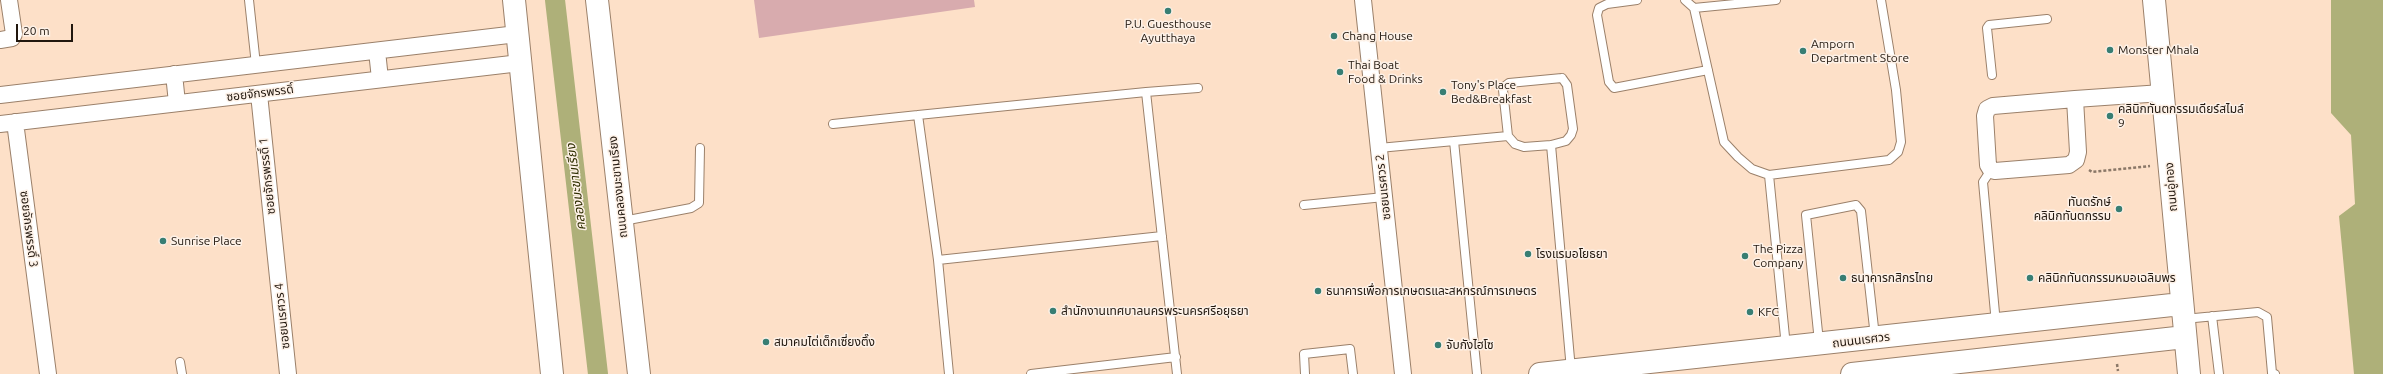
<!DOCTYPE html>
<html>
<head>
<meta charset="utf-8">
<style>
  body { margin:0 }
  #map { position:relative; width:2383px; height:374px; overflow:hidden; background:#fde0c8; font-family:Ubuntu,sans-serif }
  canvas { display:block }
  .scale { position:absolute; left:16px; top:24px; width:57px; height:18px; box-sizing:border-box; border:2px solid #21170e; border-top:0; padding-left:5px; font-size:12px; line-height:14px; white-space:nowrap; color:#21170e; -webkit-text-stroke:3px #fdf1e7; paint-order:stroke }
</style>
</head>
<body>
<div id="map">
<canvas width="2383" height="374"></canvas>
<div class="scale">20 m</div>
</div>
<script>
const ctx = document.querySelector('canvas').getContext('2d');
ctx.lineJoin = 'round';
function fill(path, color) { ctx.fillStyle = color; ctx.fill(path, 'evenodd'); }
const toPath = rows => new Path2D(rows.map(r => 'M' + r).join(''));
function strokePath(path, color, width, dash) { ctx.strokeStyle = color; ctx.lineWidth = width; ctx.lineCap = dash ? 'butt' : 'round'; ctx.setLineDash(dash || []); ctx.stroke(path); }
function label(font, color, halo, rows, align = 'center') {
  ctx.font = font + ' Ubuntu,"Noto Sans Thai",sans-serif'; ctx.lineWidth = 3; ctx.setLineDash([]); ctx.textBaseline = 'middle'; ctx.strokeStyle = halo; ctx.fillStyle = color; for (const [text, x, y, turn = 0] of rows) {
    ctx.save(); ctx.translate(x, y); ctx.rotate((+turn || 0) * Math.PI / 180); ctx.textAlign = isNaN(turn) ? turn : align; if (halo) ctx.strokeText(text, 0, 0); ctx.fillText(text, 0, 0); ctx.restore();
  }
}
const green = toPath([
  [754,0,974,0,975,7,759,38]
]);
const water = toPath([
  [2331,0,2383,0,2383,374,2354,374,2339,216,2355,204,2351,135,2331,113]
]);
const canal = toPath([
  [555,0,598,374]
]);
const path = toPath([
  [2089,170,2092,172,2150,166],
  [2117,364,2118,371]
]);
const lane = toPath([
  [249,0,256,65],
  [1637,0,1607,4,1599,8,1597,15,1609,82,1614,88,1708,70],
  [1685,0,1694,8,1724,142,1738,157,1752,169,1769,175,1889,160,1898,152,1901,142,1896,90,1881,0],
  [1694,8,1776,0],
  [1992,75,1987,28,1989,25,2047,19],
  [1562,78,1567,85,1573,129,1571,135,1566,141,1551,145,1524,147,1515,144,1508,136,1503,90,1505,86,1509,83,1562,78],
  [1146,92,1198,88],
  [833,124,918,115],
  [1454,141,1477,374],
  [1551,145,1571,370],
  [1379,148,1508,136],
  [1991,170,1983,182,1996,324],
  [1769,175,1786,347],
  [1304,205,1384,197],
  [623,221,691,208,699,203,700,148],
  [938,260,1162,236],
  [2212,316,2219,374],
  [2184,319,2258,312,2267,317,2272,373,2275,374],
  [1819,342,1806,215,1856,205,1861,211,1875,337],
  [180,362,182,374],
  [949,374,938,260,918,115,1146,92,1177,374],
  [1031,374,1176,357],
  [1305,374,1304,354,1350,349,1353,374]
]);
const street = toPath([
  [1363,0,1403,374],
  [0,40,12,38,14,34,9,0],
  [377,51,380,79],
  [174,74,177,103],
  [259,94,288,374],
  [0,95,517,34],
  [2075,99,2078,152,2076,160,2069,165,1995,171,1991,170,1988,165,1985,116,1987,109,1993,106,2075,99,2162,93],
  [15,122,48,374],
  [0,124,520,63]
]);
const secondary = toPath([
  [514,0,552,374],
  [597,0,639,374],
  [2154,0,2189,374],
  [1540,374,2181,304],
  [1852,374,2185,337]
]);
const markers = [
  [1168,11,4,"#387e73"],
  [1334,36,4,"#387e73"],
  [2110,50,4,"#387e73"],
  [1803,51,4,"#387e73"],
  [1340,72,4,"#387e73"],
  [1443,92,4,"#387e73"],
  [2110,116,4,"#387e73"],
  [2119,209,4,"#387e73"],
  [163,241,4,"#387e73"],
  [1528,254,4,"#387e73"],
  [1745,256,4,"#387e73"],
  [1843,278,4,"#387e73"],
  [2030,278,4,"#387e73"],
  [1318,291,4,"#387e73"],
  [1053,311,4,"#387e73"],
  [1750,312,4,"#387e73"],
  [766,342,4,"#387e73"],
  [1438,345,4,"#387e73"]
];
const poiNames = [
  ["P.U. Guesthouse",1168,24,"center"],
  ["Ayutthaya",1168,38,"center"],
  ["Chang House",1342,36],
  ["Amporn",1811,44],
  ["Department Store",1811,58],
  ["Monster Mhala",2118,50],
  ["Thai Boat",1348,65],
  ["Food & Drinks",1348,79],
  ["Tony's Place",1451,85],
  ["Bed&Breakfast",1451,99],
  ["คลินิกทันตกรรมเดียร์สไมล์",2118,109],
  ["9",2118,123],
  ["ทันตรักษ์",2111,202,"right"],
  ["คลินิกทันตกรรม",2111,216,"right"],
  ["Sunrise Place",171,241],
  ["The Pizza",1753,249],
  ["Company",1753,263],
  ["โรงแรมอโยธยา",1536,254],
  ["ธนาคารกสิกรไทย",1851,278],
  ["คลินิกทันตกรรมหมอเฉลิมพร",2038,278],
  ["ธนาคารเพื่อการเกษตรและสหกรณ์การเกษตร",1326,291],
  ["สำนักงานเทศบาลนครพระนครศรีอยุธยา",1061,311],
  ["KFC",1758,312],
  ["สมาคมไต่เต็กเซี่ยงตึ๊ง",774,342],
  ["จับกังไฮโซ",1446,345]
];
const streetNames = [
  ["ซอยจักรพรรดิ์",260,93,-7],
  ["ซอยจักรพรรดิ์ 1",267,176,-96],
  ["ถนนคลองมะขามเรียง",618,187,-96],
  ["ซอยนเรศวร 2",1383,187,-96],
  ["ถนนอู่ทอง",2171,187,-95],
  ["ซอยจักรพรรดิ์ 3",29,229,83],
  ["ซอยนเรศวร 4",282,316,-96],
  ["ถนนนเรศวร",1861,340,-7]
];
const waterNames = [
  ["คลองมะขามเรียง",576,187,-97]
];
fill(green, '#d8abae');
fill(water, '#aeb079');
strokePath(canal, '#aeb079', 20);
strokePath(lane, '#9b806a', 10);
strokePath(street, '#9b806a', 18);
strokePath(secondary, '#9b806a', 24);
strokePath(path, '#8b7868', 2.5, [3, 2]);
strokePath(lane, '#fff', 8);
strokePath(street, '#fff', 16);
strokePath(secondary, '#fff', 22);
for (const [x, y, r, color] of markers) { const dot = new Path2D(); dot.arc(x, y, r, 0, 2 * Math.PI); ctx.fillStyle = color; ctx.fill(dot); strokePath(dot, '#fdf1e7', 1.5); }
label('12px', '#21170e', '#fdf1e7', poiNames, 'left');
label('12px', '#21170e', '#fdf1e7', streetNames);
label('italic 13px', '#303003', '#fdf1e7', waterNames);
</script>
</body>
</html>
